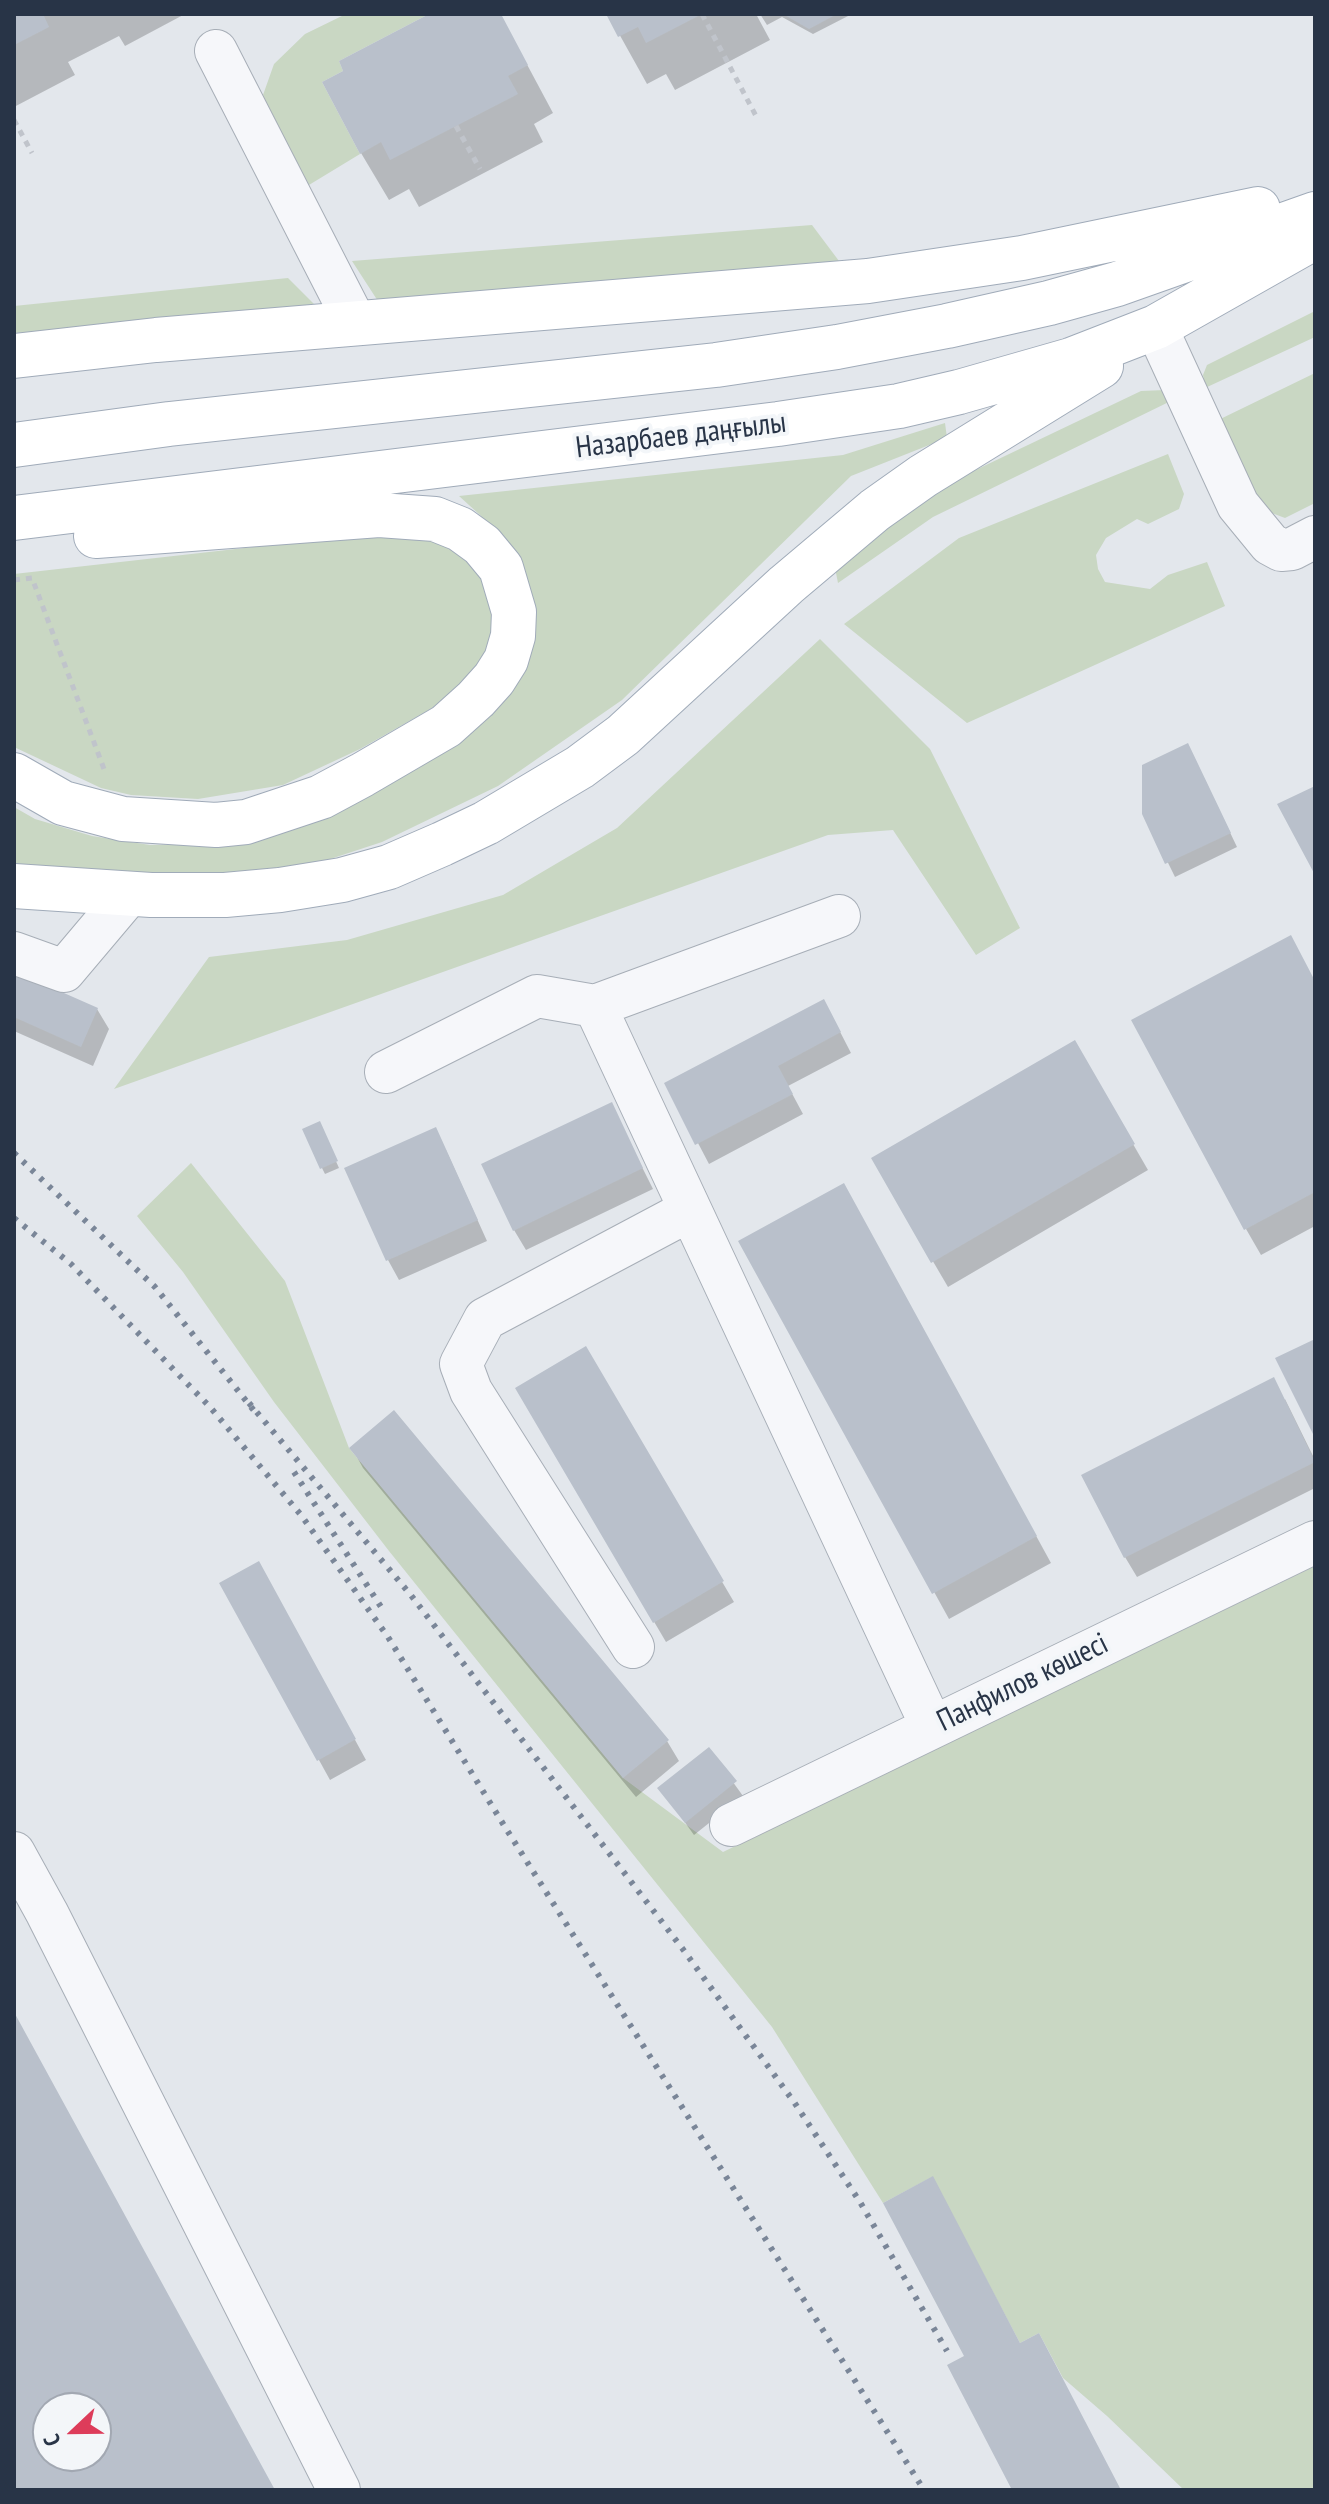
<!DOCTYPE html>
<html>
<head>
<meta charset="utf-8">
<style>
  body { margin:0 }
  #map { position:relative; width:1329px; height:2504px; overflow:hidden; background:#e3e7ec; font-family:"PT Sans Narrow",sans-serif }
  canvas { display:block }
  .frame { position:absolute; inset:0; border:16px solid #283447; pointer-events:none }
  .north { position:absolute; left:32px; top:2392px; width:80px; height:80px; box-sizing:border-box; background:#f3f6f9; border:2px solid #a2a8b2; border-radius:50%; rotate:248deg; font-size:22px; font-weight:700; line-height:32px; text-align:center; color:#283447 }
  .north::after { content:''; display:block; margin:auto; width:28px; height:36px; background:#dd3c5a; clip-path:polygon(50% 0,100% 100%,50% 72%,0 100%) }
</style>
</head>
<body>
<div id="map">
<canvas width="1329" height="2504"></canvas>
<div class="frame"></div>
<div class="north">С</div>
</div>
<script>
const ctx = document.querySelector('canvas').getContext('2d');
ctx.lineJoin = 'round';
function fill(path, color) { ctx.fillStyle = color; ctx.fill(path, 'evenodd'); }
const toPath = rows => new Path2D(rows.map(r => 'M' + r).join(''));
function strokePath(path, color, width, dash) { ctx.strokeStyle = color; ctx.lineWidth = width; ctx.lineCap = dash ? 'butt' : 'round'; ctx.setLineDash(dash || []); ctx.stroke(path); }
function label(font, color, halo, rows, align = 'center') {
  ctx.font = font + ' "PT Sans Narrow",sans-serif'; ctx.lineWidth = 8; ctx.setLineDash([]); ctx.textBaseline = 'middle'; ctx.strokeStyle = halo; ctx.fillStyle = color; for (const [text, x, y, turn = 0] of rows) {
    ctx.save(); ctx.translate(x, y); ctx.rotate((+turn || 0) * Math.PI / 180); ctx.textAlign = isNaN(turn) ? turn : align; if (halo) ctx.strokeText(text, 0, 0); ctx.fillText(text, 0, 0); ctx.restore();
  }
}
const green = toPath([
  [346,14,429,14,339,61,343,71,322,82,360,154,304,188,263,95,274,64,305,34],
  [812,225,842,265,385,312,352,261],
  [288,278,323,313,14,333,14,306],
  [1315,311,1315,337,1205,388,1203,375,1207,365],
  [1315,373,1315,503,1285,518,1248,504,1208,425],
  [1165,390,1175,399,933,517,838,583,835,568,917,498,1141,391],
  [945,423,947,438,851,476,622,700,498,786,382,842,312,865,184,881,14,867,14,807,35,819,92,836,150,845,227,843,289,828,419,768,475,727,511,552,480,515,459,496,843,455],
  [1168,454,1184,494,1179,509,1148,524,1137,519,1106,538,1096,555,1098,569,1105,582,1150,589,1168,575,1207,562,1225,606,967,723,844,624,959,538],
  [404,530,449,540,494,593,496,638,465,685,434,707,360,749,283,785,198,799,131,795,101,788,14,747,14,574],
  [820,639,930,749,1020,928,976,955,893,830,828,835,114,1089,209,957,347,940,503,895,617,828],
  [191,1163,285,1281,349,1448,623,1778,723,1852,1315,1566,1315,2490,1184,2490,1107,2416,1063,2378,1039,2333,1020,2343,932,2177,883,2203,772,2027,389,1551,274,1402,183,1272,137,1216]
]);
const shadow = toPath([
  [14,14,185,14,125,46,119,36,68,62,75,75,14,107],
  [433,14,500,14,553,113,534,124,543,142,419,207,409,189,389,200,361,153],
  [608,14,756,14,770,40,675,90,666,74,647,84],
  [760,14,852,14,813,34,782,17,767,25],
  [1195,759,1237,847,1175,877,1144,814],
  [14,973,97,1009,109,1029,93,1066,14,1031],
  [1315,983,1315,1226,1261,1255,1246,1229],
  [835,1022,851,1053,788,1086,803,1114,709,1164,667,1084],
  [1074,1042,1148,1170,948,1287,873,1159],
  [611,1105,653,1189,526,1250,514,1230],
  [322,1130,339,1168,325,1174,322,1168],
  [446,1150,487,1241,399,1280,388,1260],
  [858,1211,1051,1563,949,1619,741,1242],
  [585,1349,734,1602,666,1642,517,1389],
  [1285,1399,1315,1460,1315,1488,1137,1577,1125,1557],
  [394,1413,667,1741,679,1761,636,1797,363,1468,352,1448],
  [222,1584,270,1584,366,1760,330,1780],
  [709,1749,743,1796,694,1835,660,1788]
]);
const building = toPath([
  [14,14,43,14,49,27,14,45],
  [429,14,501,14,528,65,508,76,518,94,390,160,381,142,360,154,322,82,343,71,339,61],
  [606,14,702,14,646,43,638,27,618,37],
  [783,14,837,14,809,29],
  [1188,743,1231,833,1165,864,1142,814,1142,765],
  [1315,786,1315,875,1277,804],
  [1291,935,1315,981,1315,1192,1244,1230,1131,1020],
  [14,971,98,1008,81,1047,14,1017],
  [824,999,841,1032,778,1066,793,1094,695,1145,664,1083],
  [1075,1040,1135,1144,931,1263,871,1158],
  [612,1102,643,1168,513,1231,481,1164],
  [320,1121,338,1161,320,1169,302,1129],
  [436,1127,478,1220,386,1261,344,1168],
  [844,1183,1037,1536,932,1594,738,1241],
  [1315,1339,1315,1433,1313,1434,1275,1358],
  [586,1346,724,1581,653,1623,515,1388],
  [1274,1377,1315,1462,1124,1558,1081,1475],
  [394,1410,669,1740,623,1778,349,1448],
  [259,1561,356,1739,317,1761,219,1583],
  [709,1747,737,1781,685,1823,657,1788],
  [14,2012,275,2490,14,2490],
  [48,2408,96,2408,96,2456,48,2456],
  [933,2176,1020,2343,1039,2333,1121,2490,1012,2490,947,2365,964,2356,883,2203]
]);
const path = toPath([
  [702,14,756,116],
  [14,120,32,153],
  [456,126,480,169],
  [14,580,32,578,104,769]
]);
const minor = toPath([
  [216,51,356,324],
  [1156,327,1238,505,1270,544,1281,550,1292,549,1315,537],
  [14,953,64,971,129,894],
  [595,1006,839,916],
  [386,1072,537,996,595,1006,932,1727],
  [633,1647,471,1391,461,1364,485,1319,690,1210],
  [731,1825,1315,1542],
  [14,1853,47,1913,339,2490]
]);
const major = toPath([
  [14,356,156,340,868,281,1022,258,1258,209],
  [14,445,169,424,716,365,837,347,947,326,1049,303,1117,284,1315,214],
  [14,518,778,424,899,406,959,392,1071,360,1156,327,1315,237],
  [14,775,63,803,123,819,216,825,246,822,321,797,362,775,446,726,476,699,494,679,506,660,513,636,514,612,501,568,482,545,460,529,435,519,379,515,96,536],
  [14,886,151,895,225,895,280,890,342,880,389,867,442,844,486,823,580,767,623,735,786,585,875,510,923,476,1101,366]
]);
const rail = toPath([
  [14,1153,155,1287,255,1412],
  [14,1218,71,1264,210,1407,301,1515,388,1637,505,1827,924,2490],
  [249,1403,410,1594,682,1948,794,2102,860,2202,947,2351],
  [294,1472,383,1610]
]);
const streetNames = [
  ["Назарбаев даңғылы",681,436,-7],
  ["Панфилов көшесі",1023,1683,-26]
];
fill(green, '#c9d7c3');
fill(shadow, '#0003');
fill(building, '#b9c0cb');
strokePath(minor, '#a7aeb7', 44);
strokePath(major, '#a0abb9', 46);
strokePath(path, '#c0c4cb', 5, [6, 6]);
strokePath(minor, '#f6f7fa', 42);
strokePath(major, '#fff', 44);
strokePath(rail, '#7a8698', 6, [4, 8]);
label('30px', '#283447', '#f3f6f9', streetNames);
</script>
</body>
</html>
